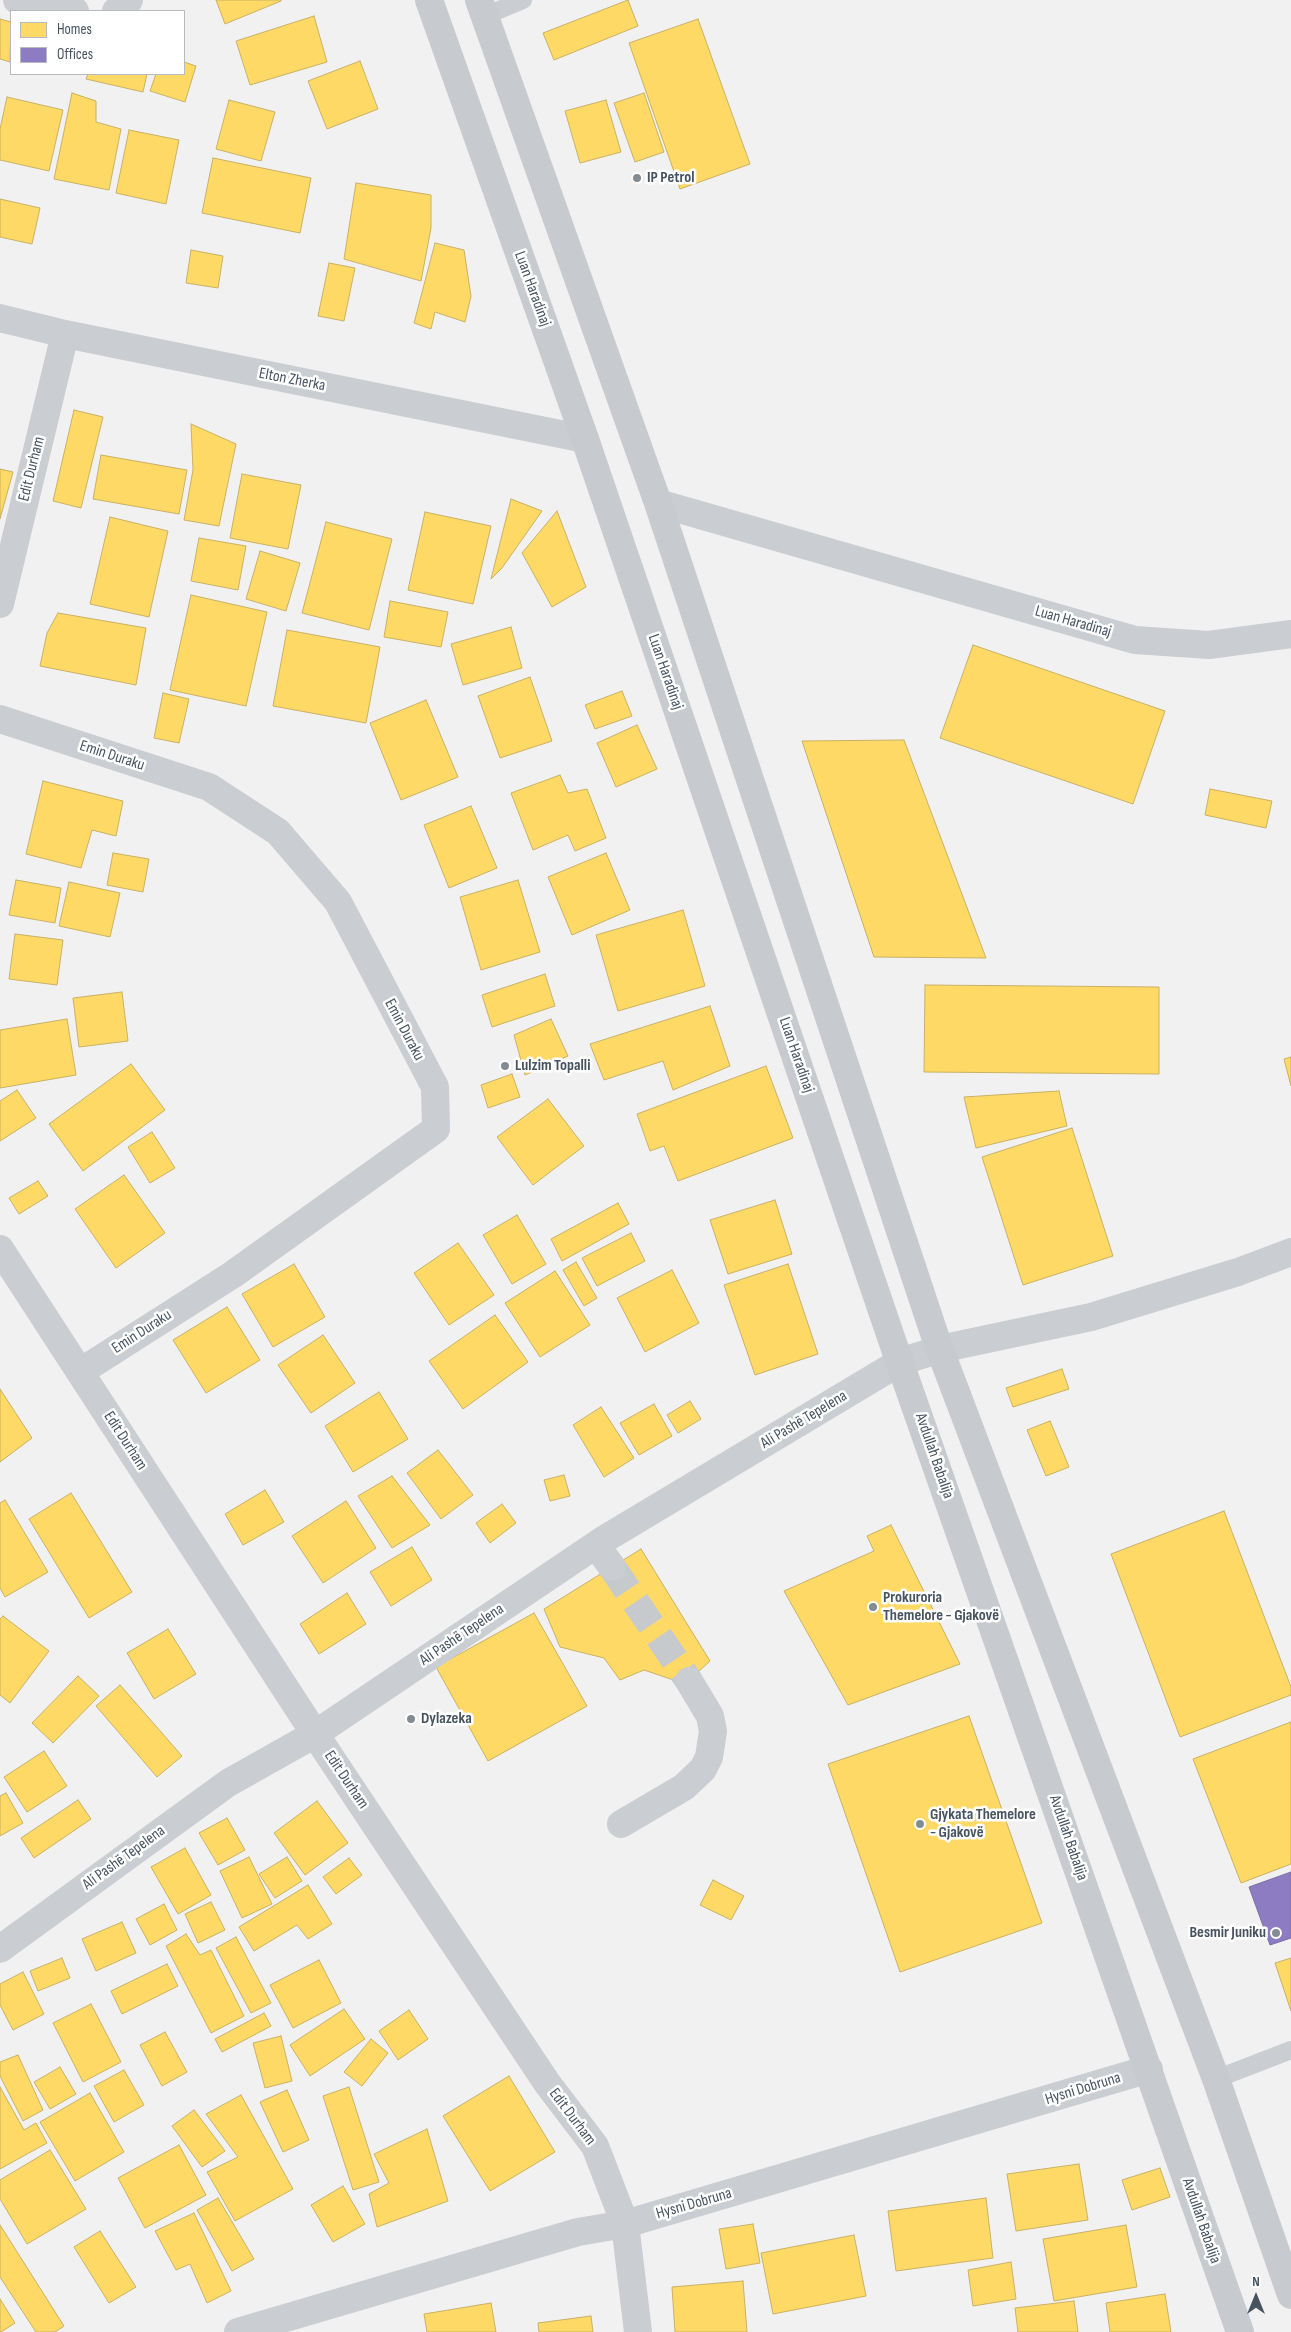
<!DOCTYPE html>
<html>
<head>
<meta charset="utf-8">
<style>
  body { margin:0 }
  #map { position:relative; width:1291px; height:2332px; overflow:hidden; background:#f2f1f1; font-family:"Sofia Sans Condensed",sans-serif }
  canvas { display:block }
  .legend { position:absolute; left:10px; top:10px; width:175px; height:65px; box-sizing:border-box; background:#fff; border:1px solid #b5bbbf; margin:0; padding:6px 9px; list-style:none; font-size:15px; color:#475460 }
  .legend li { display:flex; align-items:center; gap:10px; height:25px }
  .legend b { width:25px; border:1px solid #b5bbbf }
  .north { position:absolute; left:1231px; top:2272px; width:50px; height:50px; -webkit-text-stroke:4px #fff; paint-order:stroke; rotate:0deg; font-size:14px; font-weight:700; line-height:20px; text-align:center; color:#475460 }
  .north::after { content:''; display:block; margin:auto; width:18px; height:22px; background:#475460; clip-path:polygon(50% 0,100% 100%,50% 72%,0 100%) }
</style>
</head>
<body>
<div id="map">
<canvas width="1291" height="2332"></canvas>
<ul class="legend">
<li><b style="height:14px;background:#ffd966"></b>Homes</li>
<li><b style="height:14px;background:#8e7cc3"></b>Offices</li>
</ul>
<div class="north">N</div>
</div>
<script>
const ctx = document.querySelector('canvas').getContext('2d');
ctx.lineJoin = 'round';
function fill(path, color) { ctx.fillStyle = color; ctx.fill(path, 'evenodd'); }
const toPath = rows => new Path2D(rows.map(r => 'M' + r).join(''));
function strokePath(path, color, width, dash) { ctx.strokeStyle = color; ctx.lineWidth = width; ctx.lineCap = dash ? 'butt' : 'round'; ctx.setLineDash(dash || []); ctx.stroke(path); }
function label(font, color, halo, rows, align = 'center') {
  ctx.font = font + ' "Sofia Sans Condensed",sans-serif'; ctx.lineWidth = 5; ctx.setLineDash([]); ctx.textBaseline = 'middle'; ctx.strokeStyle = halo; ctx.fillStyle = color; for (const [text, x, y, turn = 0] of rows) {
    ctx.save(); ctx.translate(x, y); ctx.rotate((+turn || 0) * Math.PI / 180); ctx.textAlign = isNaN(turn) ? turn : align; if (halo) ctx.strokeText(text, 0, 0); ctx.fillText(text, 0, 0); ctx.restore();
  }
}
const homes = toPath([
  [216,0,281,0,281,1,225,24,216,0],
  [628,0,638,26,554,60,543,33,628,0],
  [314,16,327,62,250,85,236,41,314,16],
  [0,19,11,22,10,62,0,59,0,19],
  [698,19,750,164,680,189,629,43,698,19],
  [360,61,378,109,327,129,308,81,360,61],
  [184,62,196,66,185,102,150,91,156,74,184,74,184,62],
  [88,74,147,74,143,92,86,79,88,74],
  [72,93,96,101,96,122,121,129,109,190,54,179,72,93],
  [644,93,664,152,635,162,614,103,644,93],
  [7,97,63,110,49,171,0,160,0,129,7,97],
  [229,100,275,112,261,161,216,149,229,100],
  [606,100,621,152,580,163,565,111,606,100],
  [129,130,179,140,166,204,116,193,129,130],
  [213,158,311,178,300,233,202,213,213,158],
  [356,183,431,195,431,228,421,281,344,259,356,183],
  [0,199,40,208,32,244,0,237,0,199],
  [435,243,464,250,471,296,465,322,435,312,431,329,414,323,435,243],
  [191,250,223,256,218,288,186,283,191,250],
  [329,263,355,268,344,321,318,316,329,263],
  [74,410,103,417,81,508,53,501,74,410],
  [191,424,236,444,219,526,184,520,193,470,191,424],
  [101,455,187,470,179,514,93,499,101,455],
  [0,469,13,472,0,519,0,469],
  [242,474,301,485,288,549,230,538,242,474],
  [511,499,542,511,502,568,491,579,511,499],
  [557,511,586,587,552,607,522,553,557,511],
  [425,512,491,526,473,604,408,590,425,512],
  [110,517,168,531,149,617,90,604,110,517],
  [326,522,392,539,369,630,302,613,326,522],
  [199,538,246,546,238,590,191,581,199,538],
  [260,551,300,563,286,611,246,599,260,551],
  [191,595,267,612,246,706,170,690,191,595],
  [390,601,448,612,441,647,384,637,390,601],
  [58,613,146,628,136,685,40,666,47,633,58,613],
  [511,627,522,668,463,685,451,644,511,627],
  [287,630,380,647,366,723,273,706,287,630],
  [973,645,1165,711,1133,804,940,738,973,645],
  [530,677,552,741,500,758,478,696,530,677],
  [622,691,632,716,595,729,585,705,622,691],
  [163,693,189,699,179,743,154,738,163,693],
  [426,700,458,777,401,800,370,723,426,700],
  [637,725,657,769,616,787,597,743,637,725],
  [904,740,986,958,874,957,802,741,904,740],
  [560,775,568,793,587,789,606,838,575,851,568,835,533,850,511,793,560,775],
  [43,781,123,801,116,836,92,830,81,868,26,854,43,781],
  [1210,789,1272,801,1266,828,1205,815,1210,789],
  [471,806,497,868,449,888,424,825,471,806],
  [113,853,149,859,143,892,107,885,113,853],
  [606,853,630,910,572,935,548,877,606,853],
  [16,880,61,888,55,923,9,915,16,880],
  [518,880,540,952,481,970,460,897,518,880],
  [69,882,120,893,110,937,59,926,69,882],
  [683,910,705,986,618,1011,596,935,683,910],
  [15,934,63,940,57,985,9,979,15,934],
  [545,974,555,1006,492,1027,482,995,545,974],
  [925,985,1159,987,1159,1074,924,1072,925,985],
  [122,992,128,1041,79,1047,73,998,122,992],
  [710,1006,730,1066,673,1090,663,1061,604,1080,590,1044,710,1006],
  [67,1019,76,1075,0,1088,0,1030,67,1019],
  [551,1019,568,1056,525,1075,514,1035,551,1019],
  [1291,1057,1291,1086,1284,1059,1291,1057],
  [131,1064,165,1110,83,1171,49,1124,131,1064],
  [766,1066,793,1138,678,1181,664,1146,650,1151,637,1114,766,1066],
  [512,1074,520,1097,488,1108,481,1085,512,1074],
  [17,1090,36,1118,0,1141,0,1101,17,1090],
  [1059,1091,1067,1126,976,1148,964,1097,1059,1091],
  [548,1099,584,1146,533,1185,497,1137,548,1099],
  [1072,1128,1113,1256,1023,1285,982,1157,1072,1128],
  [152,1132,175,1168,150,1183,128,1147,152,1132],
  [124,1175,165,1233,116,1268,75,1209,124,1175],
  [38,1181,48,1196,19,1214,9,1198,38,1181],
  [775,1200,792,1254,728,1274,710,1220,775,1200],
  [618,1203,629,1224,562,1261,551,1239,618,1203],
  [517,1215,546,1264,512,1284,483,1235,517,1215],
  [631,1233,645,1261,597,1286,582,1258,631,1233],
  [458,1243,494,1295,449,1325,414,1273,458,1243],
  [576,1262,597,1298,584,1306,563,1270,576,1262],
  [294,1264,325,1317,273,1347,242,1294,294,1264],
  [788,1264,818,1354,755,1375,724,1285,788,1264],
  [672,1270,699,1323,645,1352,617,1298,672,1270],
  [555,1271,590,1325,540,1357,505,1303,555,1271],
  [227,1307,260,1360,206,1393,173,1340,227,1307],
  [495,1315,528,1362,463,1409,429,1361,495,1315],
  [323,1335,355,1383,311,1413,278,1365,323,1335],
  [1062,1369,1069,1389,1013,1407,1006,1388,1062,1369],
  [0,1389,32,1438,0,1462,0,1389],
  [379,1392,408,1439,353,1472,325,1426,379,1392],
  [690,1401,701,1419,678,1433,667,1415,690,1401],
  [654,1404,672,1436,639,1455,620,1423,654,1404],
  [601,1407,634,1458,604,1477,573,1425,601,1407],
  [1050,1421,1069,1467,1046,1476,1027,1430,1050,1421],
  [438,1450,473,1495,441,1519,407,1473,438,1450],
  [564,1475,570,1496,550,1501,544,1480,564,1475],
  [392,1476,430,1525,392,1548,358,1496,392,1476],
  [265,1490,284,1522,243,1545,225,1514,265,1490],
  [71,1493,132,1592,89,1618,29,1519,71,1493],
  [5,1500,48,1572,5,1597,0,1588,0,1503,5,1500],
  [346,1501,376,1548,323,1583,292,1536,346,1501],
  [502,1504,516,1523,490,1543,476,1523,502,1504],
  [1224,1511,1291,1687,1291,1695,1180,1737,1111,1554,1224,1511],
  [891,1525,960,1664,848,1705,784,1591,874,1551,867,1536,891,1525],
  [412,1547,432,1580,391,1606,370,1572,412,1547],
  [641,1549,710,1661,685,1684,644,1670,620,1680,604,1658,560,1647,544,1609,641,1549],
  [347,1593,366,1624,319,1654,300,1624,347,1593],
  [534,1613,587,1706,488,1761,436,1667,534,1613],
  [3,1616,49,1651,10,1703,0,1695,0,1619,3,1616],
  [168,1629,196,1674,154,1699,127,1653,168,1629],
  [78,1676,99,1696,53,1743,32,1723,78,1676],
  [120,1685,182,1756,157,1777,96,1706,120,1685],
  [969,1716,1042,1923,900,1972,828,1764,969,1716],
  [1291,1722,1291,1864,1241,1883,1193,1759,1291,1722],
  [44,1751,67,1786,27,1812,4,1777,44,1751],
  [6,1793,23,1823,0,1836,0,1796,6,1793],
  [78,1800,91,1819,34,1858,21,1838,78,1800],
  [317,1801,348,1843,305,1875,274,1833,317,1801],
  [227,1818,245,1850,218,1865,199,1833,227,1818],
  [185,1848,211,1895,178,1914,151,1867,185,1848],
  [249,1857,272,1904,242,1918,220,1871,249,1857],
  [287,1857,302,1881,275,1898,259,1874,287,1857],
  [349,1858,362,1875,336,1894,323,1877,349,1858],
  [713,1880,744,1896,731,1920,700,1905,713,1880],
  [308,1885,332,1924,308,1939,297,1925,254,1951,239,1927,308,1885],
  [211,1902,225,1930,198,1943,185,1914,211,1902],
  [164,1904,177,1930,150,1945,136,1919,164,1904],
  [122,1922,136,1953,96,1971,82,1939,122,1922],
  [186,1934,200,1955,211,1950,244,2016,211,2033,166,1946,186,1934],
  [236,1937,271,2003,251,2013,216,1948,236,1937],
  [62,1958,70,1978,38,1991,30,1971,62,1958],
  [1291,1958,1291,2011,1275,1963,1291,1958],
  [319,1960,341,2003,293,2028,270,1985,319,1960],
  [167,1964,178,1986,122,2014,111,1991,167,1964],
  [23,1972,44,2014,13,2030,0,2005,0,1984,23,1972],
  [91,2004,121,2062,83,2082,53,2023,91,2004],
  [344,2009,365,2039,310,2076,290,2045,344,2009],
  [409,2010,428,2039,398,2060,379,2031,409,2010],
  [264,2013,271,2026,222,2052,215,2039,264,2013],
  [165,2032,187,2072,162,2086,140,2045,165,2032],
  [281,2036,292,2081,265,2088,253,2043,281,2036],
  [371,2039,388,2053,362,2086,344,2072,371,2039],
  [18,2055,43,2110,23,2121,0,2076,0,2062,18,2055],
  [60,2067,76,2094,50,2109,34,2082,60,2067],
  [124,2070,144,2105,114,2122,94,2086,124,2070],
  [509,2076,555,2152,490,2191,443,2116,509,2076],
  [0,2087,24,2130,36,2123,47,2143,0,2169,0,2087],
  [349,2087,379,2182,353,2190,323,2096,349,2087],
  [287,2090,309,2140,283,2152,260,2102,287,2090],
  [90,2093,124,2152,75,2181,40,2122,90,2093],
  [241,2095,293,2189,235,2221,207,2172,238,2157,206,2114,241,2095],
  [194,2110,225,2151,202,2167,172,2126,194,2110],
  [427,2129,448,2201,377,2227,369,2194,389,2183,374,2154,427,2129],
  [179,2145,206,2195,145,2228,118,2178,179,2145],
  [50,2150,86,2209,27,2244,0,2199,0,2180,50,2150],
  [1079,2164,1088,2220,1016,2231,1007,2174,1079,2164],
  [1160,2168,1170,2197,1132,2210,1122,2180,1160,2168],
  [343,2186,365,2224,333,2242,311,2205,343,2186],
  [218,2198,254,2259,232,2271,197,2210,218,2198],
  [986,2198,993,2258,896,2271,888,2211,986,2198],
  [194,2213,231,2291,207,2303,190,2264,176,2270,155,2231,194,2213],
  [753,2224,760,2263,726,2269,719,2229,753,2224],
  [0,2225,64,2326,55,2332,36,2332,0,2277,0,2225],
  [1126,2225,1137,2287,1054,2301,1043,2239,1126,2225],
  [100,2231,136,2287,109,2303,74,2247,100,2231],
  [854,2235,866,2296,773,2314,761,2253,854,2235],
  [1011,2262,1016,2299,973,2306,968,2270,1011,2262],
  [743,2281,747,2332,675,2332,672,2287,743,2281],
  [1165,2294,1171,2332,1110,2332,1106,2303,1165,2294],
  [0,2299,15,2323,1,2332,0,2332,0,2299],
  [1074,2301,1078,2332,1018,2332,1015,2308,1074,2301],
  [491,2303,496,2332,427,2332,424,2314,491,2303],
  [591,2316,593,2332,539,2332,538,2323,591,2316]
]);
const offices = toPath([
  [1291,1872,1291,1938,1270,1945,1249,1887,1291,1872]
]);
const streetTunnel = toPath([
  [612,1567,689,1681]
]);
const lane = toPath([
  [485,16,523,0],
  [1216,2079,1291,2050]
]);
const street = toPath([
  [17,0,75,11],
  [116,11,124,7,129,0],
  [0,318,65,334,585,439],
  [658,503,1135,640,1209,645,1291,634],
  [0,604,65,334],
  [0,719,209,787,278,832,338,902,435,1087,436,1129,232,1275,80,1372],
  [0,1249,315,1734,547,2083,595,2146,625,2224,638,2332],
  [596,1545,612,1567],
  [621,1824,684,1787,703,1769,709,1757,713,1731,710,1716,689,1681],
  [0,1949,228,1783,315,1734,603,1540,900,1362,940,1349,1091,1317,1238,1272,1291,1252],
  [238,2332,578,2232,625,2224,1149,2069]
]);
const primary = toPath([
  [429,0,585,439,894,1346,1240,2332],
  [479,0,658,503,937,1342,1216,2079,1291,2295]
]);
const markers = [
  [637,178,5,"#838b93"],
  [505,1066,5,"#838b93"],
  [873,1607,5,"#838b93"],
  [411,1719,5,"#838b93"],
  [920,1824,5,"#838b93"],
  [1276,1933,5,"#838b93"]
];
const poiNames = [
  ["IP Petrol",647,178],
  ["Lulzim Topalli",515,1066],
  ["Prokuroria",883,1598],
  ["Themelore - Gjakovë",883,1616],
  ["Dylazeka",421,1719],
  ["Gjykata Themelore",930,1815],
  ["- Gjakovë",930,1833],
  ["Besmir Juniku",1266,1933,"right"]
];
const streetNames = [
  ["Luan Haradinaj",532,289,70],
  ["Elton Zherka",292,380,11],
  ["Edit Durham",32,469,-76],
  ["Luan Haradinaj",1073,622,16],
  ["Luan Haradinaj",665,672,71],
  ["Emin Duraku",112,756,18],
  ["Emin Duraku",404,1030,62],
  ["Luan Haradinaj",796,1055,71],
  ["Emin Duraku",142,1332,-33],
  ["Ali Pashë Tepelena",804,1420,-31],
  ["Edit Durham",125,1441,57],
  ["Avdullah Babalija",934,1456,71],
  ["Ali Pashë Tepelena",462,1635,-34],
  ["Edit Durham",346,1780,56],
  ["Avdullah Babalija",1068,1838,71],
  ["Ali Pashë Tepelena",124,1858,-36],
  ["Hysni Dobruna",1083,2089,-17],
  ["Edit Durham",572,2117,53],
  ["Hysni Dobruna",694,2204,-16],
  ["Avdullah Babalija",1201,2221,71]
];
fill(homes, '#ffd966');
strokePath(homes, '#c8b164', 1);
fill(offices, '#8e7cc3');
strokePath(offices, '#7970a5', 1);
strokePath(streetTunnel, '#c7cacd', 28, [28, 14]);
strokePath(lane, '#cacdd1', 18);
strokePath(street, '#cacdd1', 28);
strokePath(primary, '#c7cbcf', 28);
for (const [x, y, r, color] of markers) { const dot = new Path2D(); dot.arc(x, y, r, 0, 2 * Math.PI); ctx.fillStyle = color; ctx.fill(dot); strokePath(dot, '#fff', 2); }
label('bold 16px', '#475460', '#fff', poiNames, 'left');
label('16px', '#475460', '#fff', streetNames);
</script>
</body>
</html>
